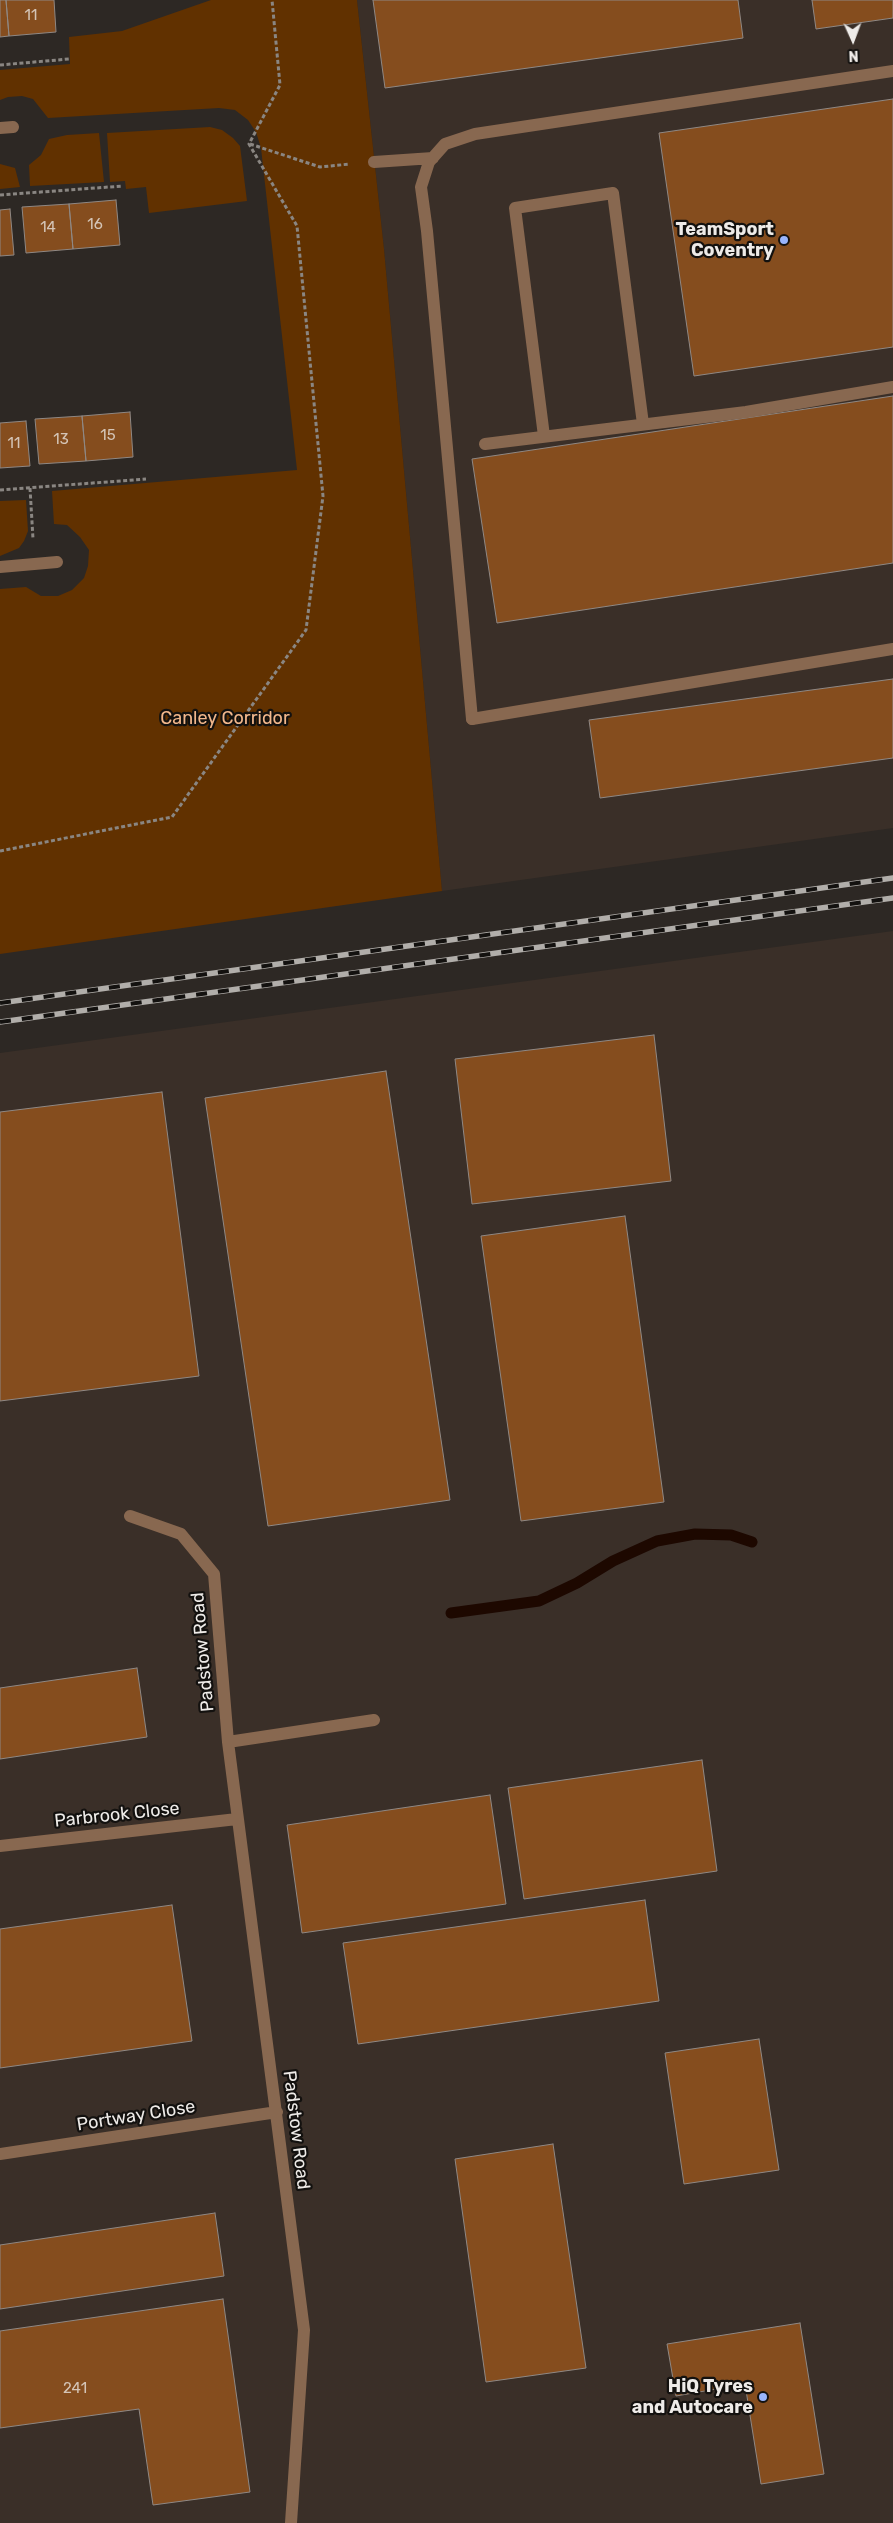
<!DOCTYPE html>
<html>
<head>
<meta charset="utf-8">
<style>
  body { margin:0 }
  #map { position:relative; width:893px; height:2523px; overflow:hidden; background:#2d2824; font-family:Rubik,sans-serif }
  canvas { display:block }
  .north { position:absolute; left:828px; top:15px; width:50px; height:50px; -webkit-text-stroke:4px #13110f; paint-order:stroke; rotate:178deg; font-size:14px; font-weight:700; line-height:20px; text-align:center; color:#eeebe8 }
  .north::after { content:''; display:block; margin:auto; width:18px; height:22px; background:#eeebe8; clip-path:polygon(50% 0,100% 100%,50% 72%,0 100%) }
</style>
</head>
<body>
<div id="map">
<canvas width="893" height="2523"></canvas>
<div class="north">N</div>
</div>
<script>
const ctx = document.querySelector('canvas').getContext('2d');
ctx.lineJoin = 'round';
function fill(path, color) { ctx.fillStyle = color; ctx.fill(path, 'evenodd'); }
const toPath = rows => new Path2D(rows.map(r => 'M' + r).join(''));
function strokePath(path, color, width, dash) { ctx.strokeStyle = color; ctx.lineWidth = width; ctx.lineCap = dash ? 'butt' : 'round'; ctx.setLineDash(dash || []); ctx.stroke(path); }
function label(font, color, halo, rows, align = 'center') {
  ctx.font = font + ' Rubik,sans-serif'; ctx.lineWidth = 4.5; ctx.setLineDash([]); ctx.textBaseline = 'middle'; ctx.strokeStyle = halo; ctx.fillStyle = color; for (const [text, x, y, turn = 0] of rows) {
    ctx.save(); ctx.translate(x, y); ctx.rotate((+turn || 0) * Math.PI / 180); ctx.textAlign = isNaN(turn) ? turn : align; if (halo) ctx.strokeText(text, 0, 0); ctx.fillText(text, 0, 0); ctx.restore();
  }
}
const built = toPath([
  [357,0,893,0,893,828,442,891,384,249],
  [893,931,893,2523,0,2523,0,1053]
]);
const green = toPath([
  [211,0,357,0,384,249,442,891,0,954,0,589,26,587,41,596,58,596,72,590,84,578,88,566,89,550,80,537,67,525,54,524,52,491,297,470,261,148,256,132,248,120,235,110,219,108,48,118,33,99,22,96,8,97,0,100,0,70,70,64,69,37,122,31],
  [210,127,222,130,233,138,240,146,247,201,149,213,146,187,126,189,125,181,110,182,107,133],
  [99,133,104,182,30,186,29,165,41,155,49,139,67,135],
  [0,164,15,168,20,187,0,189],
  [26,500,28,531,24,541,19,548,0,556,0,501]
]);
const stream = toPath([
  [451,1613,539,1601,577,1583,613,1561,657,1541,695,1534,731,1535,752,1542]
]);
const building = toPath([
  [0,0,6,0,9,36,0,37,0,0],
  [6,0,54,0,56,32,9,36,6,0],
  [373,0,738,0,743,38,385,88,373,0],
  [812,0,893,0,893,18,816,29,812,0],
  [893,99,893,347,694,376,659,133,893,99],
  [116,200,120,245,73,249,69,204,116,200],
  [69,204,73,249,26,253,22,207,69,204],
  [10,209,14,255,0,256,0,210,10,209],
  [893,396,893,563,497,623,472,459,893,396],
  [130,412,133,457,86,461,82,416,130,412],
  [82,416,86,461,39,464,35,419,82,416],
  [26,421,30,466,0,468,0,423,26,421],
  [893,679,893,758,600,798,589,720,893,679],
  [654,1035,671,1181,472,1204,455,1059,654,1035],
  [386,1071,450,1500,268,1526,205,1098,386,1071],
  [162,1092,199,1376,0,1401,0,1112,162,1092],
  [625,1216,664,1502,521,1521,481,1236,625,1216],
  [137,1668,147,1737,0,1759,0,1688,137,1668],
  [702,1760,717,1871,524,1899,508,1788,702,1760],
  [490,1795,506,1904,302,1933,287,1825,490,1795],
  [645,1900,659,2001,358,2044,343,1943,645,1900],
  [172,1905,192,2041,0,2068,0,1929,172,1905],
  [759,2039,779,2170,684,2184,665,2053,759,2039],
  [553,2144,586,2368,486,2382,455,2159,553,2144],
  [215,2213,224,2276,0,2309,0,2245,215,2213],
  [223,2299,250,2492,153,2505,139,2409,0,2428,0,2331,223,2299],
  [800,2323,824,2474,761,2484,745,2384,676,2396,667,2344,800,2323]
]);
const path = toPath([
  [0,65,69,59],
  [250,144,320,167,350,164],
  [0,195,123,186],
  [30,488,33,539],
  [0,490,146,479],
  [0,851,172,817,306,630,323,496,297,226,249,144,280,85,272,0]
]);
const service = toPath([
  [374,162,433,158],
  [544,436,515,208,613,193,643,424],
  [485,444,746,412,893,387],
  [472,719,427,231,421,187,429,162,445,144,475,134,893,71]
]);
const minor = toPath([
  [0,128,13,127],
  [0,567,57,562],
  [472,719,893,649],
  [130,1516,181,1534,214,1574,228,1742,304,2330,291,2523],
  [228,1742,374,1720],
  [0,1846,237,1819],
  [0,2154,277,2112]
]);
const rail = toPath([
  [0,1003,893,878],
  [0,1022,893,898]
]);
const markers = [
  [784,240,5,"#99b5fd"],
  [763,2397,5,"#99b5fd"]
];
const numberNames = [
  ["11",31,16],
  ["16",95,225],
  ["14",48,228],
  ["15",108,436],
  ["13",61,440],
  ["11",14,444],
  ["241",75,2389]
];
const poiNames = [
  ["TeamSport",774,230],
  ["Coventry",774,251],
  ["HiQ Tyres",753,2387],
  ["and Autocare",753,2408]
];
const parkNames = [
  ["Canley Corridor",225,719]
];
const streetNames = [
  ["Padstow Road",203,1652,-95],
  ["Parbrook Close",117,1815,-6],
  ["Portway Close",136,2116,-9],
  ["Padstow Road",296,2130,83]
];
fill(built, '#3a2f28');
fill(green, '#613100');
strokePath(stream, '#1d0800', 11);
fill(building, '#854d1e');
strokePath(building, '#8f8884', 1);
strokePath(path, '#8a8682', 3, [4, 2.5]);
strokePath(service, '#886850', 12);
strokePath(minor, '#886850', 12);
strokePath(rail, '#b1aeaa', 5.5);
strokePath(rail, '#13110f', 4, [11]);
for (const [x, y, r, color] of markers) { const dot = new Path2D(); dot.arc(x, y, r, 0, 2 * Math.PI); ctx.fillStyle = color; ctx.fill(dot); strokePath(dot, '#13110f', 2); }
label('15px', '#d4c4b6', null, numberNames);
label('bold 18px', '#eeebe8', '#13110f', poiNames, 'right');
label('18px', '#f2b78b', '#13110f', parkNames);
label('18px', '#eeebe8', '#13110f', streetNames);
</script>
</body>
</html>
